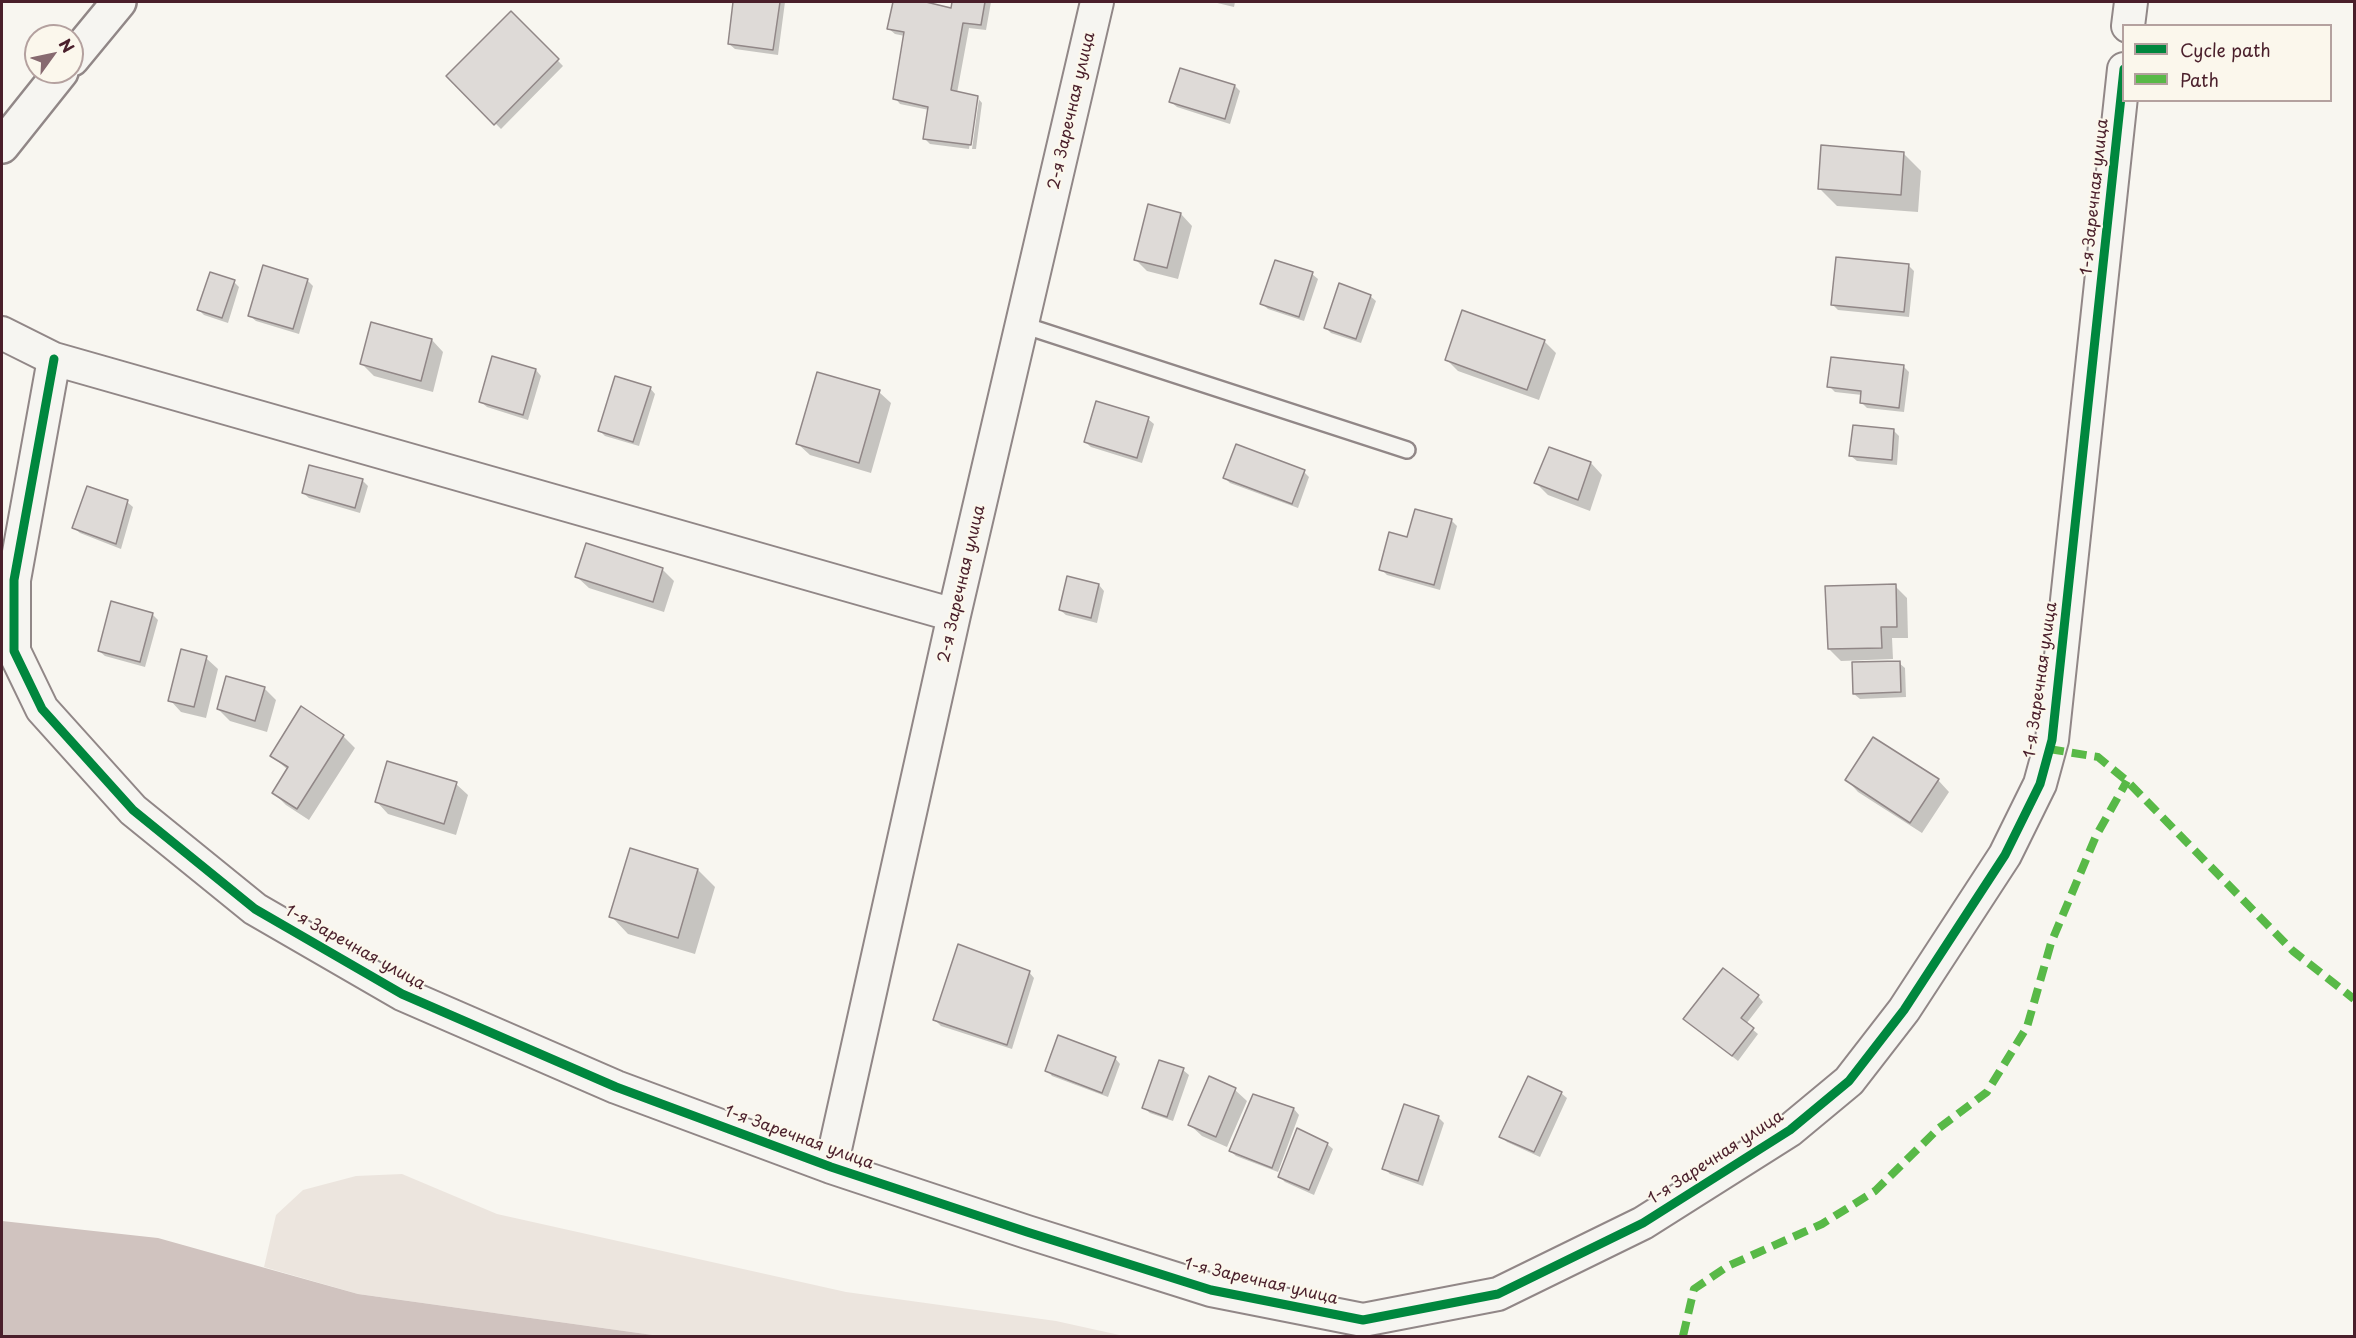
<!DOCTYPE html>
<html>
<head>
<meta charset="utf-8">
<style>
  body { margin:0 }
  #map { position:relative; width:2356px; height:1338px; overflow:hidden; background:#f8f6f0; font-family:"Playpen Sans",sans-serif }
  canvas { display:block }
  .frame { position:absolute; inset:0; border:3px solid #4a1f2b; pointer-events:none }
  .legend { position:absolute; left:2122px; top:24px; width:210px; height:78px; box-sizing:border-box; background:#fbf7ec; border:2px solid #b4a19f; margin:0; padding:8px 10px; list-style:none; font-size:18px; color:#4a1f2b }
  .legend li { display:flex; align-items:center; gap:12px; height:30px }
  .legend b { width:30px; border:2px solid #b4a19f }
  .north { position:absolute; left:24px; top:24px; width:60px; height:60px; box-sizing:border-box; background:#fbf7ec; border:2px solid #b4a19f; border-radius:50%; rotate:57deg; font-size:16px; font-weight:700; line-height:24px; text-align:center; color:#4a1f2b }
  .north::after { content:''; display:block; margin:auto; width:21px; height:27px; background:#876a70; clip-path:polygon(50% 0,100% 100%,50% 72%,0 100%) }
</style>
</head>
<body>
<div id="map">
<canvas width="2356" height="1338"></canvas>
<div class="frame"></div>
<ul class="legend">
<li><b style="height:8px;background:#00873e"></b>Cycle path</li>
<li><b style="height:8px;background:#58b947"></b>Path</li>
</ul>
<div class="north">N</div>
</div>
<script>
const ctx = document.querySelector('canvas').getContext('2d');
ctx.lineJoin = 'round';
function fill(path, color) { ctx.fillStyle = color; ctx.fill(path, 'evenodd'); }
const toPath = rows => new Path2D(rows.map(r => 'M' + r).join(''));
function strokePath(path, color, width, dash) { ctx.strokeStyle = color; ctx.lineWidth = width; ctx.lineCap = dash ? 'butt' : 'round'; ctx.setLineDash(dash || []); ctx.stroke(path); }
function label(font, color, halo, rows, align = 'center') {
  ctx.font = font + ' "Playpen Sans",sans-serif'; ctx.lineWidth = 4.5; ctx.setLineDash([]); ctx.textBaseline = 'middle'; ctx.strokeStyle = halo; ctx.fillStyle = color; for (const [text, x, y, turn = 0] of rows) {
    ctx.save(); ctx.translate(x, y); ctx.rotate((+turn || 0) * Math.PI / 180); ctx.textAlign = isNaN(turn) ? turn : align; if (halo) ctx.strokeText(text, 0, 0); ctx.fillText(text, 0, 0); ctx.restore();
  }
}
const green = toPath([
  [402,1174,497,1214,846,1292,1056,1321,1124,1336,660,1336,358,1294,264,1267,276,1215,303,1190,356,1176]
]);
const water = toPath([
  [2,1221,158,1238,358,1294,660,1336,2,1336]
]);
const shadow = toPath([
  [735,2,785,2,778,55,735,49,729,44],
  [894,2,928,2,928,4,952,10,953,2,991,2,986,30,969,28,957,93,977,97,982,103,976,149,972,149,979,99,976,99,969,149,930,144,924,138,929,110,900,104,895,98,905,36,895,34,889,29],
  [1213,2,1235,2,1234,7],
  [511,13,563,66,501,129,449,76],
  [1235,86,1240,91,1230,124,1177,107,1171,102],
  [1904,154,1921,171,1918,212,1837,206,1819,188],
  [1181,214,1192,226,1178,279,1147,271,1135,259],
  [1908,265,1914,271,1909,317,1838,310,1833,305],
  [1312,274,1318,279,1304,321,1268,309,1262,304],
  [307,280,313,286,299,334,256,321,250,316],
  [234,282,239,287,228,323,204,315,199,310],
  [1370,296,1376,301,1361,343,1331,333,1325,327],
  [432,340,443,352,433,392,374,376,362,364],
  [1544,341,1556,353,1539,400,1458,371,1446,359],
  [1903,366,1909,372,1904,412,1867,408,1861,402,1862,395,1835,392,1829,386],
  [536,370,541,376,528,420,487,407,481,402],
  [650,388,655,394,639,446,605,436,600,431],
  [879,392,891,403,871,473,810,455,798,444],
  [1148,419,1154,424,1142,463,1091,447,1085,442],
  [1894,431,1899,436,1897,465,1857,461,1851,456],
  [1549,449,1591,463,1602,475,1590,511,1548,495,1536,483],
  [1304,472,1309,477,1298,508,1230,483,1225,478],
  [362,480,368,486,360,513,309,498,303,493],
  [127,502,133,507,121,549,80,533,74,528],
  [1452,521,1457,526,1440,590,1387,575,1381,569],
  [662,569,674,581,664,612,589,588,577,577],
  [1099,585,1104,591,1097,623,1066,615,1060,610],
  [1895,586,1907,598,1908,638,1892,638,1893,659,1841,661,1829,649],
  [152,614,158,620,145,667,105,656,99,651],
  [206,658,218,669,206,718,181,712,170,700],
  [1899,663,1905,668,1906,697,1860,699,1854,694],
  [264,688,276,700,267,732,230,721,218,709],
  [301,708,343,736,355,748,309,820,286,805,274,793,288,770,271,755],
  [1847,780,1938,780,1949,792,1922,833,1858,792],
  [456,784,468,795,456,835,388,814,377,802],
  [698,870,715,887,695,954,628,934,611,916],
  [1029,972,1034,978,1012,1049,941,1026,935,1020],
  [1758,996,1763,1002,1746,1024,1758,1034,1738,1061,1685,1019],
  [1115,1058,1120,1064,1108,1097,1052,1076,1047,1070],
  [1183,1070,1189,1075,1173,1121,1150,1113,1144,1108],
  [1235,1090,1247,1101,1227,1147,1202,1136,1190,1125],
  [1561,1093,1567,1098,1540,1157,1507,1142,1501,1136],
  [1254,1096,1294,1109,1299,1115,1278,1172,1236,1156,1230,1151],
  [1438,1117,1444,1123,1423,1186,1390,1174,1384,1168],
  [1327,1144,1333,1149,1314,1195,1285,1182,1280,1177]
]);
const building = toPath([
  [733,2,780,2,773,50,728,44,733,2],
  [893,2,926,2,951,8,952,2,985,2,981,25,963,23,951,90,978,96,971,145,923,139,928,107,893,99,904,32,887,29,893,2],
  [511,11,559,59,494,125,446,76,511,11],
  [1180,68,1235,85,1225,119,1169,102,1180,68],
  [1821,145,1904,152,1901,195,1818,189,1821,145],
  [1148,204,1181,213,1167,268,1134,260,1148,204],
  [1836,257,1909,264,1904,312,1831,305,1836,257],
  [1275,260,1313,272,1299,317,1260,304,1275,260],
  [263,265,308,279,293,329,248,316,263,265],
  [210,272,235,280,222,318,197,310,210,272],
  [1339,283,1371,295,1356,339,1324,328,1339,283],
  [1462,310,1545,340,1527,390,1445,360,1462,310],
  [371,322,432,339,421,381,360,364,371,322],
  [492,356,536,369,523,415,479,402,492,356],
  [1831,357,1904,365,1899,408,1860,403,1861,391,1827,387,1831,357],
  [817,372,880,390,859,463,796,444,817,372],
  [615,376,651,387,633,442,598,431,615,376],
  [1096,401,1149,417,1137,458,1084,442,1096,401],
  [1853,425,1894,429,1892,460,1849,456,1853,425],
  [1236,444,1305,470,1292,504,1223,478,1236,444],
  [1549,447,1591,462,1578,500,1534,483,1549,447],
  [309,465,363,479,355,508,302,493,309,465],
  [87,486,128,500,116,544,72,528,87,486],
  [1415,509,1452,519,1434,585,1379,570,1389,532,1407,537,1415,509],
  [586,543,663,568,653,602,575,577,586,543],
  [1067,576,1099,584,1091,618,1059,610,1067,576],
  [1896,584,1897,627,1881,627,1882,648,1828,649,1825,586,1896,584],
  [111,601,153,613,140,662,98,651,111,601],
  [181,649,207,656,194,707,168,701,181,649],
  [1900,661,1901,692,1853,694,1852,662,1900,661],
  [226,676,265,687,255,721,217,709,226,676],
  [301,706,344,735,297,809,272,793,288,767,270,756,301,706],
  [1873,737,1939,779,1910,823,1845,780,1873,737],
  [387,761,457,782,444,824,375,802,387,761],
  [630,848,698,869,678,938,609,917,630,848],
  [958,944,1030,971,1007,1045,933,1020,958,944],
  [1723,968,1759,995,1741,1018,1754,1028,1732,1056,1683,1019,1723,968],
  [1058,1035,1116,1057,1102,1093,1045,1071,1058,1035],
  [1159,1060,1184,1068,1167,1117,1142,1108,1159,1060],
  [1209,1076,1236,1088,1216,1137,1188,1125,1209,1076],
  [1528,1076,1562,1092,1534,1152,1499,1137,1528,1076],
  [1253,1094,1294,1108,1272,1168,1229,1151,1253,1094],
  [1404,1104,1439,1116,1418,1181,1382,1169,1404,1104],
  [1297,1128,1328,1143,1309,1190,1278,1177,1297,1128]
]);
const lane = toPath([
  [1023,325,1407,450]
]);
const street = toPath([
  [2128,26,2131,2],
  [2,333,54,359,954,615],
  [54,359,14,580,14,651,42,709,133,810,255,909,402,994,616,1087,831,1167,1027,1232,1211,1290,1363,1320,1498,1294,1643,1223,1790,1130,1849,1081,1904,1010,2005,855,2040,784,2052,740,2124,69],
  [831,1167,954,615,1097,2]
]);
const secondary = toPath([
  [72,59,119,2],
  [2,146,61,72]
]);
const quiet = toPath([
  [2049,749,2098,757,2127,781,2293,951,2354,999],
  [1683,1336,1694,1289,1728,1266,1822,1224,1875,1191,1939,1128,1987,1092,2027,1027,2051,943,2096,836,2127,781]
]);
const cycleway = toPath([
  [54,359,14,580,14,651,42,709,133,810,255,909,402,994,616,1087,831,1167,1027,1232,1211,1290,1363,1320,1498,1294,1643,1223,1790,1130,1849,1081,1904,1010,2005,855,2040,784,2052,740,2124,69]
]);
const streetNames = [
  ["2-я Заречная улица",1072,111,-77],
  ["1-я Заречная улица",2095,197,-84],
  ["2-я Заречная улица",962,584,-77],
  ["1-я Заречная улица",2041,680,-82],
  ["1-я Заречная улица",355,948,29],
  ["1-я Заречная улица",799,1138,20],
  ["1-я Заречная улица",1716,1158,-33],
  ["1-я Заречная улица",1261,1282,13]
];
fill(green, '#ece5de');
fill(water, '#d0c3bf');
fill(shadow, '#0003');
fill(building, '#dedad7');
strokePath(building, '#918787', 1.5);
strokePath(lane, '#918787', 20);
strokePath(street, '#918787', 36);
strokePath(secondary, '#918787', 38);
strokePath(lane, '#f6f5f1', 15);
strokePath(street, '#f6f5f1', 32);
strokePath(secondary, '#f6f5f1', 33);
strokePath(quiet, '#58b947', 8, [15, 8]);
strokePath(cycleway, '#00873e', 9);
label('16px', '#4a1f2b', '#fbf7ec', streetNames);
</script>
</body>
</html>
